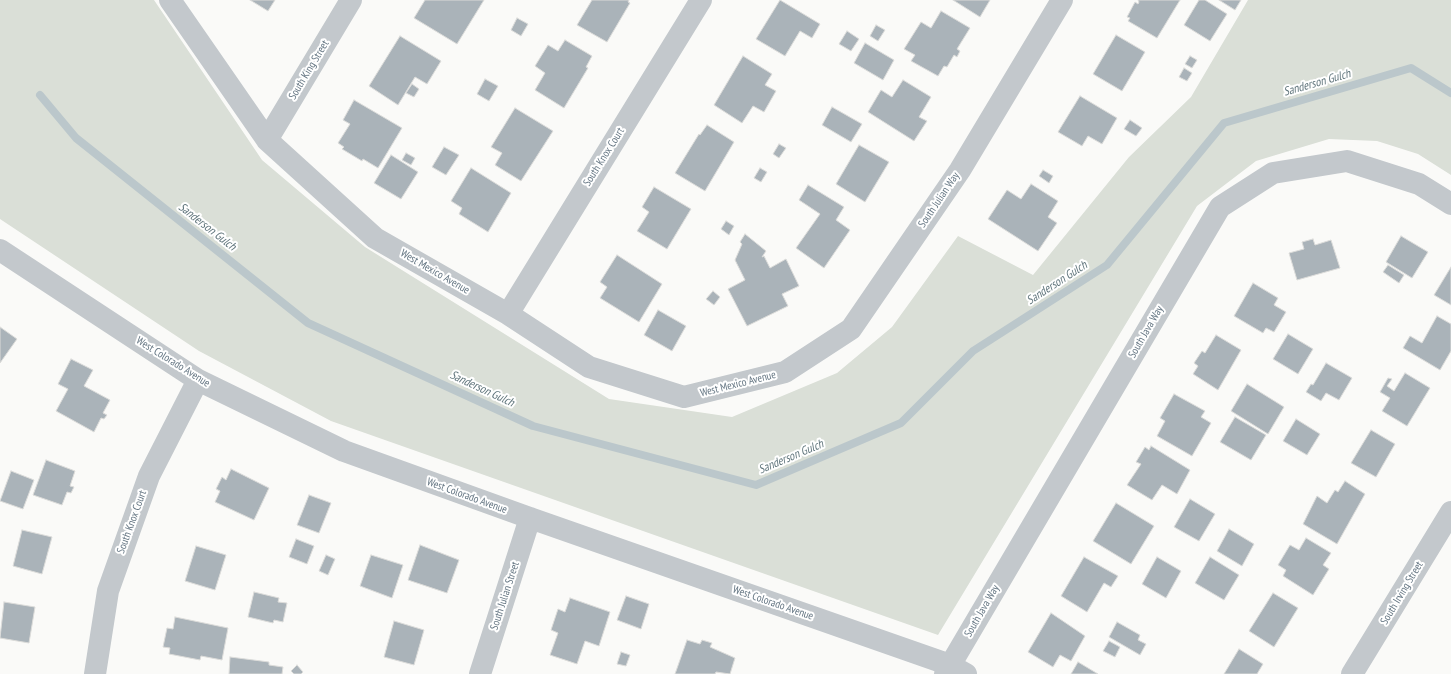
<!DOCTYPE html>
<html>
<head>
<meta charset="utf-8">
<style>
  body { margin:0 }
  canvas { display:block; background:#fafaf8 }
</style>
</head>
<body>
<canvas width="1451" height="674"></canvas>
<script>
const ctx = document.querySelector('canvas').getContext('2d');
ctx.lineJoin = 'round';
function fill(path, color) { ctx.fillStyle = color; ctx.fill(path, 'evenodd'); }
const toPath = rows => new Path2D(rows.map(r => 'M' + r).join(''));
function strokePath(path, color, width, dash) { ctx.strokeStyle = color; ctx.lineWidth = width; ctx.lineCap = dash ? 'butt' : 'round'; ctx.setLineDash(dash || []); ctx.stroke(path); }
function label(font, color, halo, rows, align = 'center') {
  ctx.font = font + ' "PT Sans Narrow",sans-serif'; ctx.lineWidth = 4; ctx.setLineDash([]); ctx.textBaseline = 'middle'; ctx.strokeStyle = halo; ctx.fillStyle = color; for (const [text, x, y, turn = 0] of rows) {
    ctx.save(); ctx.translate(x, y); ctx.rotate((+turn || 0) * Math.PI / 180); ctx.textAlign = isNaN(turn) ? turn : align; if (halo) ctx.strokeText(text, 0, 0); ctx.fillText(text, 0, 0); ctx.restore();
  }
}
const green = toPath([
  [0,0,154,0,262,160,365,247,609,399,732,417,837,373,892,327,958,236,1033,275,1129,157,1191,97,1248,0,1451,0,1451,175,1418,154,1377,141,1329,139,1256,161,1197,206,938,635,331,421,199,351,0,219]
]);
const stream = toPath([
  [40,95,76,138,308,323,533,426,756,485,901,423,973,351,1107,265,1224,123,1411,68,1451,93]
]);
const building = toPath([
  [250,0,275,0,268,11,250,0],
  [425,0,484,0,457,44,414,18,425,0],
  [592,0,629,0,628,2,630,3,607,42,577,25,592,0],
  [780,0,820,24,812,38,800,31,785,56,756,39,780,0],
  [953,0,990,0,980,17,953,0],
  [1180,0,1157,38,1128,21,1130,18,1127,17,1135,2,1138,4,1139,2,1138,0,1180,0],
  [1199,0,1205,0,1227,14,1210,41,1184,25,1199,0],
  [1219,0,1241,0,1235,10,1219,0],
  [941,11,970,28,957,49,960,51,957,57,954,55,947,67,944,66,938,76,911,61,915,55,904,49,921,22,931,28,941,11],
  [517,18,528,24,521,36,511,30,517,18],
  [876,25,885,30,878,41,870,36,876,25],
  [847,31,859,39,851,51,839,44,847,31],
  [1116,35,1145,52,1122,91,1093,74,1116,35],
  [400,36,441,61,427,84,415,77,398,105,369,86,400,36],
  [565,40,592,56,586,67,588,68,564,108,535,90,545,73,535,66,548,45,558,51,565,40],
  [865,43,894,60,883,80,854,63,865,43],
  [743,56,772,74,765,85,776,91,764,112,753,106,742,123,714,105,743,56],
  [1190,56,1197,60,1192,68,1185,64,1190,56],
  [1184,68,1192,73,1187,81,1179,77,1184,68],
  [485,79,498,86,489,101,477,94,485,79],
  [903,80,931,97,919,117,927,121,914,141,868,112,881,90,892,97,903,80],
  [412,84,419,89,414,97,406,93,412,84],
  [1080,96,1117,118,1102,144,1088,136,1082,146,1058,132,1080,96],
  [354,100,402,128,378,168,363,159,362,161,342,149,344,147,338,143,350,124,343,120,354,100],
  [832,107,862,124,851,142,822,125,832,107],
  [515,108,553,131,521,181,495,165,502,153,491,147,515,108],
  [1130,120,1142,128,1136,136,1124,129,1130,120],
  [707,125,734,142,705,191,675,173,699,134,700,135,707,125],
  [779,144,786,148,779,158,773,154,779,144],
  [859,145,889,162,865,202,836,184,859,145],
  [444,147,459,155,446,175,432,167,444,147],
  [406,153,415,158,411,165,402,160,406,153],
  [391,155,418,172,401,199,374,183,391,155],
  [471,168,511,193,488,232,459,214,462,208,451,201,471,168],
  [760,168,767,172,761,182,754,178,760,168],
  [1043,170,1053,176,1049,183,1039,176,1043,170],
  [1031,184,1058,201,1048,217,1057,223,1038,251,988,219,1007,190,1021,199,1031,184],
  [808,185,844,207,836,220,850,230,824,268,796,248,820,214,799,200,808,185],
  [654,187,691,209,667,249,637,231,649,212,642,207,654,187],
  [726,221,734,226,729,235,721,229,726,221],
  [745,234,766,251,762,257,764,256,770,268,786,259,799,286,782,294,788,306,747,326,728,289,745,280,735,260,742,244,740,242,745,234],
  [1401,236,1428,252,1412,278,1386,262,1401,236],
  [1313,239,1315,245,1331,240,1340,268,1297,280,1289,253,1304,249,1302,242,1313,239],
  [617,255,662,284,639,322,600,298,607,287,600,282,617,255],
  [1388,265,1404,275,1399,283,1383,272,1388,265],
  [1451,267,1451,305,1434,295,1451,267],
  [1253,283,1278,298,1274,305,1286,312,1274,332,1266,328,1263,333,1234,316,1253,283],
  [713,291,720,297,714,305,706,299,713,291],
  [658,310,686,326,672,351,644,335,658,310],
  [1437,316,1451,324,1451,351,1440,370,1403,348,1410,336,1422,343,1437,316],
  [0,327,17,339,0,363,0,327],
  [1288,334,1313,349,1298,374,1273,359,1288,334],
  [1216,335,1241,350,1218,390,1193,374,1198,366,1194,363,1202,351,1205,353,1216,335],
  [71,359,93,370,84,386,110,400,103,413,107,415,104,419,101,418,94,432,56,411,68,389,58,384,71,359],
  [1326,363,1352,378,1339,400,1326,393,1321,401,1306,392,1311,384,1313,385,1326,363],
  [1405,373,1430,388,1407,426,1382,411,1390,398,1380,392,1388,378,1392,379,1387,386,1394,391,1405,373],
  [1247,384,1284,407,1268,434,1231,411,1247,384],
  [1174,394,1205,411,1201,417,1211,423,1192,456,1157,436,1165,421,1160,418,1174,394],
  [1235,417,1266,435,1251,460,1220,442,1235,417],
  [1296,419,1320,434,1307,455,1283,441,1296,419],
  [1371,430,1395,444,1376,477,1351,463,1371,430],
  [1151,446,1190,470,1177,494,1162,485,1152,500,1127,485,1141,464,1136,462,1145,447,1149,450,1151,446],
  [46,460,75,471,70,486,74,487,71,493,67,492,62,505,33,495,46,460],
  [231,469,269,488,254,520,215,502,220,491,216,489,222,477,226,480,231,469],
  [11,471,34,480,23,509,0,501,11,471],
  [1345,481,1365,494,1337,544,1303,524,1317,496,1327,503,1335,490,1338,492,1345,481],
  [309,495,331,503,319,533,297,525,309,495],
  [1190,499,1215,514,1199,541,1174,527,1190,499],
  [1116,503,1154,526,1131,564,1093,541,1116,503],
  [1229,529,1254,544,1242,566,1217,551,1229,529],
  [22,530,52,537,42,574,13,566,22,530],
  [1306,538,1331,553,1323,565,1329,569,1313,595,1283,576,1286,570,1278,565,1290,545,1299,550,1306,538],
  [296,539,314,546,307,564,289,557,296,539],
  [420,545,459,560,447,593,408,580,420,545],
  [196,546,226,555,215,590,185,581,196,546],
  [326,555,335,559,328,575,319,571,326,555],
  [371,555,403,565,392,598,360,586,371,555],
  [1084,557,1118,576,1111,587,1104,583,1087,612,1061,596,1084,557],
  [1157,557,1181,571,1166,598,1142,584,1157,557],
  [1210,557,1239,575,1224,600,1195,583,1210,557],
  [254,592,279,598,278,602,287,603,283,622,274,620,273,623,248,617,254,592],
  [1273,593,1298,608,1274,647,1249,631,1273,593],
  [626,596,649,604,641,629,617,620,626,596],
  [570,598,610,612,599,646,585,641,577,664,550,655,558,633,551,630,558,609,565,612,570,598],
  [4,602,35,607,29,643,0,638,4,602],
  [1051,613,1085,636,1071,661,1060,655,1053,667,1028,652,1051,613],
  [175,617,228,628,222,660,201,656,200,660,169,654,170,648,163,647,167,628,173,629,175,617],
  [394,621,424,630,414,665,384,657,394,621],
  [1117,622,1140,635,1138,640,1146,644,1140,655,1109,637,1117,622],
  [687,640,700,644,702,640,712,643,710,647,735,658,730,674,716,672,715,674,675,674,687,640],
  [1109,641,1120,647,1115,657,1103,651,1109,641],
  [1239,649,1263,664,1257,674,1224,674,1239,649],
  [621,652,630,655,626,666,617,664,621,652],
  [230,657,269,662,269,665,283,667,282,674,229,674,230,657],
  [1078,662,1098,674,1071,674,1078,662],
  [297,665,303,672,301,674,294,674,291,671,297,665]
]);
const minor = toPath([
  [170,0,267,140,375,238,508,314,589,367,684,397,785,372,851,329,960,170,1062,0],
  [267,140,351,0],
  [0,250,198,380,344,451,530,518,950,665,966,674],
  [508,314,701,0],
  [95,674,108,591,149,476,198,380],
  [480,674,530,518],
  [945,674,1220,207,1273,173,1347,161,1419,184,1451,204],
  [1352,674,1451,512]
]);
const streetNames = [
  ["South King Street",309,70,-59],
  ["South Knox Court",604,157,-58],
  ["South Julian Way",939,200,-56],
  ["West Mexico Avenue",435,272,30],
  ["South Java Way",1146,332,-60],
  ["West Colorado Avenue",173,362,32],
  ["West Mexico Avenue",738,384,-14],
  ["West Colorado Avenue",467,496,20],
  ["South Knox Court",132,522,-70],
  ["South Irving Street",1402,593,-59],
  ["South Julian Street",505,596,-72],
  ["West Colorado Avenue",773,603,19],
  ["South Java Way",982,611,-60]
];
const waterNames = [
  ["Sanderson Gulch",1317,83,-16],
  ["Sanderson Gulch",207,227,38],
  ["Sanderson Gulch",1057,283,-33],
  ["Sanderson Gulch",482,389,25],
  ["Sanderson Gulch",791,457,-23]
];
fill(green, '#dadfd7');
strokePath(stream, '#bbc7cb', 8);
fill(building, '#aab3b9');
strokePath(building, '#dcdcda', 1);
strokePath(minor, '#c3c8cc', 22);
label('11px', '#657683', '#fff', streetNames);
label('italic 12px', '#60757c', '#fff', waterNames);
</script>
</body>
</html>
